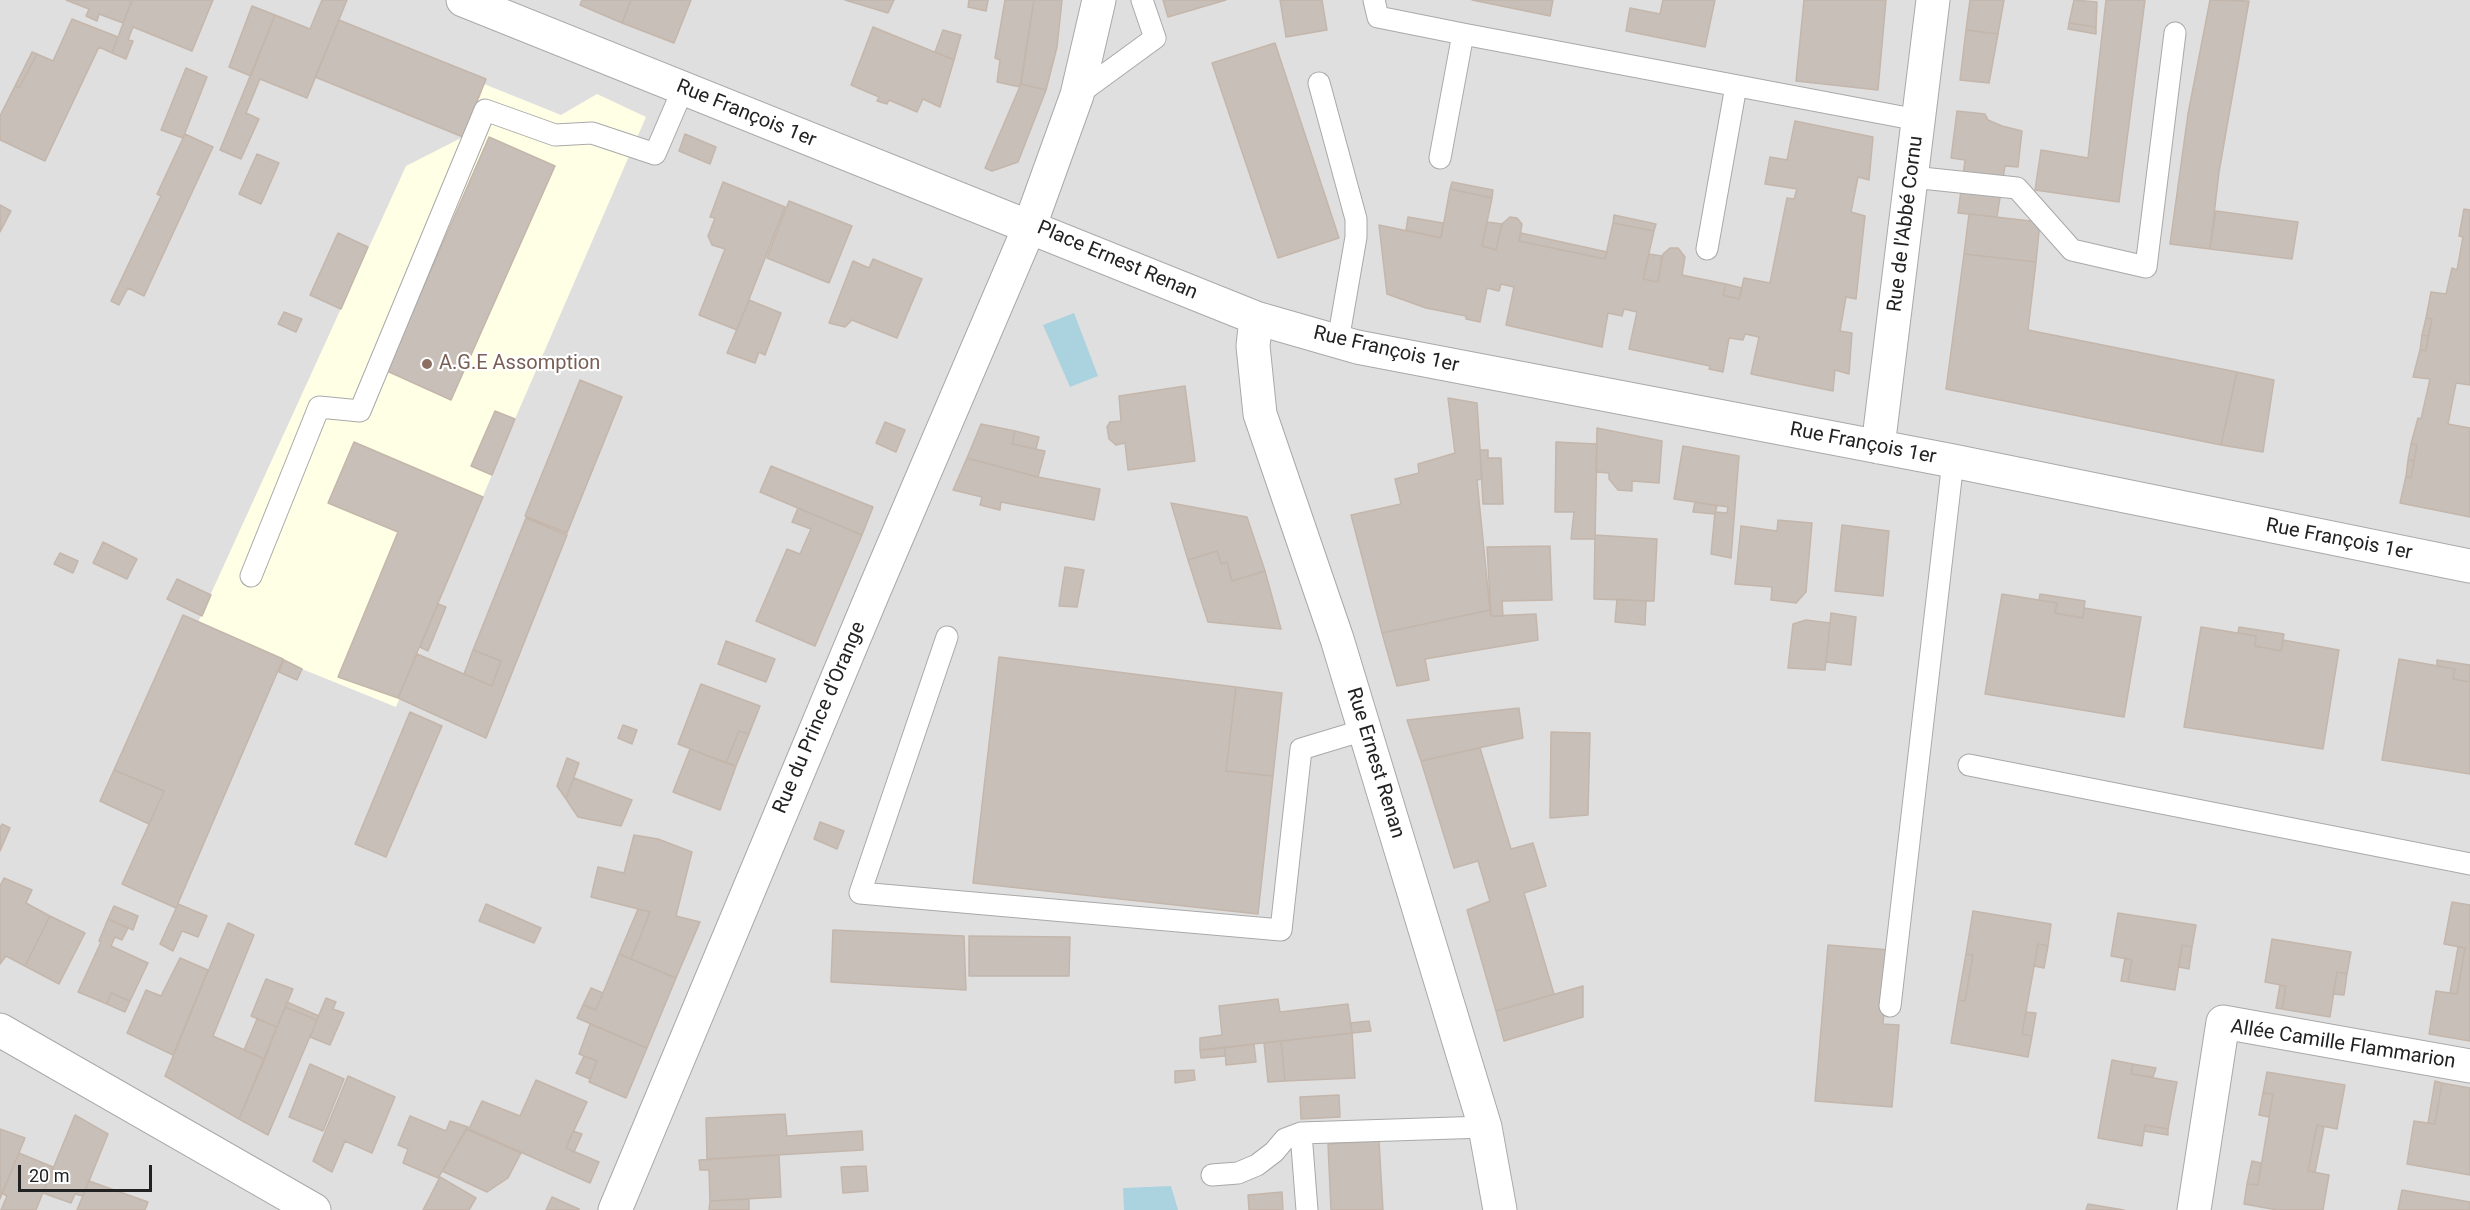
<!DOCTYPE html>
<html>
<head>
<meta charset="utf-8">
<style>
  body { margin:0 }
  #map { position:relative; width:2470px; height:1210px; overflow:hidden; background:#f2efe9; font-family:Roboto,sans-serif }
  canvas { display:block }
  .scale { position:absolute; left:18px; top:1165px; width:134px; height:27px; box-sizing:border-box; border:3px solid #222; border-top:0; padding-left:8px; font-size:18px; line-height:21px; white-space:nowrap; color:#222; -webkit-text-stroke:4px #fff; paint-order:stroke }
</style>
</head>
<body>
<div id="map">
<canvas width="2470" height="1210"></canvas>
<div class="scale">20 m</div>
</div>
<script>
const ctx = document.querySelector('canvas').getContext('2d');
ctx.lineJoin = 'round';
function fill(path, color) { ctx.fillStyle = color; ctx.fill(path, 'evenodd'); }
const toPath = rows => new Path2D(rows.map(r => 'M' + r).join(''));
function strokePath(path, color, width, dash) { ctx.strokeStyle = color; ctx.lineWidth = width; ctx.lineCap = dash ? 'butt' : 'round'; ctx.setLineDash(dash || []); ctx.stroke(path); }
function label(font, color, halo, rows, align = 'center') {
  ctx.font = font + ' Roboto,sans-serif'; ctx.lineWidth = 4.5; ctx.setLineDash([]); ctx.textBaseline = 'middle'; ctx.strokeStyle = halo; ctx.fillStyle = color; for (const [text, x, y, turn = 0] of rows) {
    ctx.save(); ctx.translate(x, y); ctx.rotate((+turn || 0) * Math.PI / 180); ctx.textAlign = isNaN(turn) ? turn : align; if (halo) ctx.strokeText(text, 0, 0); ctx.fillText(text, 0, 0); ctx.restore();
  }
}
const residential = toPath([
  [0,0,2470,0,2470,1210,0,1210]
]);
const education = toPath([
  [484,84,561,115,597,94,646,117,515,419,396,707,302,669,198,622,406,166,463,137]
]);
const water = toPath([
  [1074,313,1098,376,1070,387,1043,325],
  [1171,1186,1178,1210,1124,1210,1123,1188]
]);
const building = toPath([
  [66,0,132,0,123,23,99,14,97,21,86,16,89,9,66,0],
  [132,0,213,0,192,51,133,27,128,40,133,41,126,59,112,53,132,0],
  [322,0,347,0,307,98,260,79,246,113,259,119,241,159,220,150,275,15,310,29,322,0],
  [582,0,631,0,622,23,580,5,582,0],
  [631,0,691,0,674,43,622,23,631,0],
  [845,0,894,0,888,13,845,0],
  [969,0,988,0,986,11,968,7,969,0],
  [1005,0,1034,0,1020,87,997,82,1000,60,995,58,1005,0],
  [1034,0,1062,0,1057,47,1046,90,1021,84,1034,0],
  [1163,0,1226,0,1168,17,1163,0],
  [1280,0,1322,0,1327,30,1286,37,1280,0],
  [1472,0,1553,0,1550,16,1472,0],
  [1663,0,1715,0,1705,47,1626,31,1630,8,1660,14,1663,0],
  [1804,0,1886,0,1878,90,1796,81,1804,0],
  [1970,0,2004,0,1998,34,1966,30,1970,0],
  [2074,0,2097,2,2096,27,2069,23,2074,0],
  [2106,0,2145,0,2119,202,2035,190,2041,150,2088,158,2106,0],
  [2210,0,2249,1,2219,172,2210,249,2170,244,2188,114,2210,0],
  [252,6,275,15,251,76,229,67,252,6],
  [72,19,118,37,112,53,99,47,45,161,0,140,0,116,15,86,19,88,37,54,53,61,72,19],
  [339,20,486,79,463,137,315,77,339,20],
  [2069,23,2096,27,2096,34,2068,29,2069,23],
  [873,27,954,60,940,107,923,99,917,112,889,100,887,104,877,101,879,97,851,85,873,27],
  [943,30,961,35,954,60,935,52,943,30],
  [1966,30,1998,34,1989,83,1960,80,1966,30],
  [1275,43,1339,238,1278,258,1212,63,1275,43],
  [32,52,37,54,19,88,15,86,32,52],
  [186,68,207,77,183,138,161,130,186,68],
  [1021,84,1046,90,1018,162,992,171,985,168,1021,84],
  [1957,111,1985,114,1988,120,2002,126,2022,131,2018,167,2005,166,1997,217,1958,213,1965,160,1951,158,1957,111],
  [1795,121,1873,137,1869,180,1858,177,1851,212,1865,216,1856,299,1846,297,1840,331,1852,333,1849,374,1835,370,1833,391,1751,374,1759,337,1745,334,1743,340,1729,338,1723,372,1709,369,1710,366,1629,349,1637,312,1624,309,1622,316,1608,313,1602,347,1506,325,1514,287,1501,284,1499,291,1487,288,1480,322,1466,319,1466,316,1426,308,1387,294,1379,225,1441,238,1450,189,1492,198,1482,246,1496,250,1502,224,1510,217,1517,218,1522,224,1519,241,1605,259,1613,223,1654,231,1643,279,1658,282,1663,254,1670,248,1678,248,1685,257,1682,275,1726,284,1723,295,1739,299,1744,278,1770,283,1787,198,1794,199,1797,189,1765,184,1770,157,1787,160,1795,121],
  [185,134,213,147,144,296,128,288,119,305,111,301,161,196,157,194,185,134],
  [685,134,716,147,710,164,679,151,685,134],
  [489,137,555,166,451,400,387,371,489,137],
  [257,154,279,163,261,204,239,194,257,154],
  [723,182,785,207,737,330,699,315,725,249,712,245,708,236,715,218,710,217,723,182],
  [1452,182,1493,190,1492,198,1450,189,1452,182],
  [789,201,852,226,829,283,767,258,789,201],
  [0,205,11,211,0,232,0,205],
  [2464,209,2470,210,2470,385,2456,383,2448,424,2470,428,2470,517,2400,503,2406,476,2411,478,2417,445,2411,444,2418,418,2421,419,2430,379,2413,377,2420,350,2426,351,2432,319,2426,318,2431,292,2446,294,2452,268,2457,270,2463,237,2459,236,2464,209],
  [2216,211,2298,222,2292,259,2210,249,2216,211],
  [1969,214,2040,222,2036,262,1964,254,1969,214],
  [1614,215,1656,224,1654,231,1613,223,1614,215],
  [1408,217,1443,223,1441,238,1406,230,1408,217],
  [1487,222,1502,224,1496,250,1482,246,1487,222],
  [338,233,368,247,341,309,310,295,338,233],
  [1521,233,1607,252,1605,259,1519,241,1521,233],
  [1649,254,1662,256,1658,282,1643,279,1649,254],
  [1964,254,2036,262,2028,330,2237,372,2221,445,1946,389,1964,254],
  [873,259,922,279,897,338,852,320,845,327,829,323,853,261,869,268,873,259],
  [1726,284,1742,288,1739,299,1723,295,1726,284],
  [749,300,781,313,765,355,759,352,755,363,727,353,749,300],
  [284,312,302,319,296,332,278,324,284,312],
  [2426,318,2432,319,2428,336,2422,335,2426,318],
  [2422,335,2428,336,2426,351,2420,350,2422,335],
  [2237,372,2274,380,2263,452,2221,445,2237,372],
  [580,380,622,397,567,533,525,516,580,380],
  [1185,386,1195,461,1128,470,1125,443,1116,445,1109,439,1107,427,1110,422,1121,421,1119,396,1185,386],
  [1448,398,1477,403,1482,479,1477,480,1490,610,1382,633,1351,515,1401,504,1395,479,1419,473,1418,464,1455,453,1448,398],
  [495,411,515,419,492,475,471,466,495,411],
  [885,422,905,430,896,452,876,443,885,422],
  [981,424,1015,431,1012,444,1045,451,1038,477,967,458,981,424],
  [1597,428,1662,441,1659,483,1632,481,1632,491,1618,490,1609,479,1609,473,1596,472,1597,428],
  [1015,431,1039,437,1036,449,1012,444,1015,431],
  [354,442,483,497,398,698,338,677,398,532,328,503,354,442],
  [1556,442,1597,444,1595,539,1571,539,1574,512,1555,512,1556,442],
  [2411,444,2417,445,2414,461,2408,460,2411,444],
  [1683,446,1739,456,1731,558,1711,554,1715,512,1727,513,1728,507,1674,499,1683,446],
  [1480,450,1488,450,1488,458,1501,458,1503,504,1483,504,1480,450],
  [967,458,1038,477,1100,489,1094,520,1001,502,1000,510,980,505,982,497,953,490,967,458],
  [2408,460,2414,461,2411,478,2406,476,2408,460],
  [771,466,873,507,862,535,760,492,771,466],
  [1695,502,1717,506,1715,514,1693,512,1695,502],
  [1171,503,1247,517,1265,571,1232,581,1227,562,1221,564,1217,551,1188,560,1171,503],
  [798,508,862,535,815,646,756,621,787,549,800,554,811,529,792,522,798,508],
  [526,518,567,535,486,738,398,698,417,654,492,686,501,661,473,650,526,518],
  [1778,520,1812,523,1806,592,1796,603,1771,600,1772,587,1735,584,1741,526,1777,531,1778,520],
  [1842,525,1889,531,1883,596,1835,591,1842,525],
  [1595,535,1657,539,1654,601,1594,599,1595,535],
  [103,542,137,559,127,579,93,563,103,542],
  [1550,546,1552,600,1502,601,1503,616,1491,616,1487,547,1550,546],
  [1217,551,1221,564,1227,562,1232,581,1265,571,1281,629,1208,622,1188,560,1217,551],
  [60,553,78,561,73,573,54,564,60,553],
  [1065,567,1084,570,1077,607,1059,606,1065,567],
  [177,579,211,595,202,616,167,599,177,579],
  [2002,594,2057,603,2055,613,2083,618,2084,608,2141,617,2124,717,1985,694,2002,594],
  [2040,594,2085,601,2083,618,2055,613,2057,603,2039,600,2040,594],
  [1617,599,1646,601,1645,625,1615,622,1617,599],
  [438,604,446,607,428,651,420,647,438,604],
  [1490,610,1491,616,1536,614,1538,640,1425,659,1429,680,1397,686,1382,633,1490,610],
  [1831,613,1856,617,1851,665,1826,662,1831,613],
  [183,615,283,659,176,908,122,884,164,791,114,770,183,615],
  [1806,620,1830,623,1825,670,1788,668,1793,624,1806,620],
  [2201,627,2256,636,2255,646,2281,651,2283,640,2339,650,2323,749,2184,727,2201,627],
  [2239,627,2284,634,2281,651,2255,646,2256,636,2238,633,2239,627],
  [726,641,775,659,766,682,718,664,726,641],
  [473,650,501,661,492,686,464,674,473,650],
  [999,657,1236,687,1226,771,1273,776,1258,914,973,883,999,657],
  [2399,659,2455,669,2453,679,2470,682,2470,774,2382,760,2399,659],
  [284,660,302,669,297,680,279,672,284,660],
  [2437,660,2470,665,2470,682,2453,679,2455,669,2437,666,2437,660],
  [701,684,760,706,749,734,739,731,726,763,678,744,701,684],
  [1236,687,1282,693,1273,776,1226,771,1236,687],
  [1519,708,1523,738,1421,761,1407,720,1519,708],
  [410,712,442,726,386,857,355,844,410,712],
  [623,725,637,730,632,744,618,738,623,725],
  [739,731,749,734,736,766,726,763,739,731],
  [1551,732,1590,733,1588,815,1550,818,1551,732],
  [1480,748,1511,849,1533,843,1546,886,1524,893,1554,994,1496,1011,1467,910,1490,901,1478,861,1454,868,1421,761,1480,748],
  [690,749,736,766,720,810,673,792,690,749],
  [567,758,579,763,566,799,557,786,567,758],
  [114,770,164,791,149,824,100,801,114,770],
  [574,778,632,800,621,826,578,817,566,799,574,778],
  [820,822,844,831,837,849,814,839,820,822],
  [2,824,10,828,0,851,0,828,2,824],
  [634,835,658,839,692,852,676,916,700,922,676,978,631,959,650,912,591,897,598,867,624,873,634,835],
  [4,878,32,890,26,903,50,916,25,966,6,956,0,964,0,886,4,878],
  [2452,902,2470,905,2470,1041,2429,1034,2436,991,2457,994,2465,948,2444,944,2452,902],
  [178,904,207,916,198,937,182,931,173,951,160,944,178,904],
  [486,904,541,928,534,943,479,921,486,904],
  [114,906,138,916,133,930,108,919,114,906],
  [638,909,650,912,631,959,619,954,638,909],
  [1973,911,2051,924,2048,946,2038,944,2026,1012,2022,1034,2032,1036,2028,1057,1951,1043,1958,1000,1965,1001,1973,955,1966,954,1973,911],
  [2118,913,2196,925,2192,947,2182,945,2175,990,2128,982,2132,960,2111,956,2118,913],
  [50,916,85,933,59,984,25,966,50,916],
  [108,919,128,928,122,940,115,937,111,946,148,963,130,1001,111,993,107,1004,78,992,101,942,99,941,108,919],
  [228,923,254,935,213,1036,265,1059,239,1119,165,1076,228,923],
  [833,930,964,936,966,990,831,982,833,930],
  [969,936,1070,937,1069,976,969,976,969,936],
  [2272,939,2351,952,2347,974,2337,972,2330,1017,2282,1009,2286,986,2265,982,2272,939],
  [2038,944,2048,946,2044,968,2034,966,2038,944],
  [1828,945,1890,950,1883,1024,1899,1025,1892,1107,1815,1101,1828,945],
  [2182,945,2192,947,2189,969,2179,967,2182,945],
  [2458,947,2465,948,2457,994,2450,993,2458,947],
  [619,954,676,978,647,1048,577,1018,583,1005,596,1010,619,954],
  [1966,954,1973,955,1965,1001,1958,1000,1966,954],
  [180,958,208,970,173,1055,127,1033,146,990,161,996,180,958],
  [2125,958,2132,960,2128,982,2121,981,2125,958],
  [2337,972,2347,974,2344,995,2333,994,2337,972],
  [266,979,293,989,277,1027,251,1016,266,979],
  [2280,985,2286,986,2282,1009,2276,1008,2280,985],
  [1583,986,1583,1017,1504,1041,1496,1011,1583,986],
  [591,988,603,993,596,1010,583,1005,591,988],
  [111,993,130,1001,125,1012,107,1004,111,993],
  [326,998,336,1002,333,1009,344,1013,330,1045,310,1037,326,998],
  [1278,999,1280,1012,1348,1004,1352,1033,1200,1050,1200,1038,1222,1035,1219,1006,1278,999],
  [287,1002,319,1016,317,1020,285,1007,287,1002],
  [285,1007,317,1020,268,1135,239,1119,285,1007],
  [2026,1012,2036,1013,2032,1036,2022,1034,2026,1012],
  [257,1019,277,1027,265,1059,244,1050,257,1019],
  [1369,1021,1371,1031,1352,1033,1350,1023,1369,1021],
  [590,1024,647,1048,626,1098,589,1082,597,1061,579,1054,590,1024],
  [1352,1033,1355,1078,1285,1081,1281,1041,1352,1033],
  [1281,1041,1285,1081,1268,1082,1264,1043,1281,1041],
  [1254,1044,1256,1062,1226,1065,1225,1048,1254,1044],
  [1225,1048,1225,1056,1201,1058,1200,1050,1225,1048],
  [584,1056,597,1061,590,1079,576,1073,584,1056],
  [2112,1060,2133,1064,2131,1074,2177,1082,2168,1129,2145,1125,2142,1146,2098,1138,2112,1060],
  [310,1064,344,1079,323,1131,289,1117,310,1064],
  [2133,1064,2156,1068,2153,1077,2131,1074,2133,1064],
  [1194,1070,1195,1080,1175,1083,1175,1071,1194,1070],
  [2267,1072,2345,1085,2337,1129,2317,1125,2308,1171,2329,1175,2323,1210,2277,1210,2244,1204,2247,1184,2258,1185,2273,1094,2263,1093,2267,1072],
  [348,1076,395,1097,372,1153,345,1141,332,1172,313,1161,348,1076],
  [536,1080,587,1102,566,1148,599,1162,590,1183,469,1129,482,1101,520,1116,536,1080],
  [2435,1081,2442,1083,2435,1124,2428,1123,2435,1081],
  [2442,1083,2470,1088,2470,1175,2407,1164,2414,1121,2435,1124,2442,1083],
  [2263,1093,2273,1094,2269,1117,2259,1115,2263,1093],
  [1339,1095,1340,1117,1301,1119,1300,1097,1339,1095],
  [785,1114,787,1136,862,1131,863,1150,707,1159,706,1118,785,1114],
  [75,1115,108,1134,83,1196,75,1194,71,1203,43,1193,75,1115],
  [410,1116,446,1131,450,1121,468,1127,438,1178,403,1163,408,1149,398,1145,410,1116],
  [2145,1125,2168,1129,2168,1135,2144,1131,2145,1125],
  [2317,1125,2324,1127,2315,1172,2308,1171,2317,1125],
  [0,1129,25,1138,0,1199,0,1129],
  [466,1129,521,1153,508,1178,487,1192,442,1171,466,1129],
  [573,1131,582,1134,574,1152,566,1148,573,1131],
  [1379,1141,1383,1210,1331,1210,1328,1144,1379,1141],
  [19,1153,53,1167,36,1210,1,1210,7,1196,2,1193,19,1153],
  [779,1155,781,1197,710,1201,709,1170,700,1170,699,1160,779,1155],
  [2252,1161,2261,1163,2258,1185,2247,1184,2252,1161],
  [866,1166,868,1191,843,1193,841,1167,866,1166],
  [440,1177,476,1198,469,1210,423,1210,440,1177],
  [89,1181,148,1202,145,1210,77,1210,89,1181],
  [2402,1190,2470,1202,2470,1210,2398,1210,2402,1190],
  [1282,1192,1283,1210,1249,1210,1248,1195,1282,1192],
  [552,1197,579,1209,579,1210,546,1210,552,1197],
  [749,1199,749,1210,709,1210,710,1201,749,1199],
  [2088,1204,2124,1210,2086,1210,2088,1204]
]);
const service = toPath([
  [1374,0,1378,17,1463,34],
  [1319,83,1356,219,1356,237,1338,341],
  [1077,95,1155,38,1142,0],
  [1440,158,1463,34,1918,120],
  [1912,177,2017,188,2072,250,2146,267,2175,33],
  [1707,249,1736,86],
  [251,576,319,407,360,411,485,110,555,135,592,133,655,154,683,89],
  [947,637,860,893,1281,930,1301,749,1364,730],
  [1969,765,2470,864],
  [1890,1006,1953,461],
  [1212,1175,1238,1173,1257,1165,1274,1152,1285,1139,1301,1133],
  [1307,1210,1301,1133,1485,1127]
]);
const minor = toPath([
  [463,0,1256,318,1357,347,1953,461,2470,566],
  [1256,318,1253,346,1260,414,1337,639,1485,1127,1500,1210],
  [1878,447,1933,0],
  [0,1030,314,1210],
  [615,1210,873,593,1029,228,1077,95,1099,0],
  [2194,1210,2223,1022,2470,1066]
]);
const markers = [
  [427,364,6,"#8d6e63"]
];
const streetNames = [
  ["Rue François 1er",746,114,22],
  ["Rue de l'Abbé Cornu",1906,224,-83],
  ["Place Ernest Renan",1117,261,23],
  ["Rue François 1er",1386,350,13],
  ["Rue François 1er",1863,444,11],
  ["Rue François 1er",2339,540,11],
  ["Rue du Prince d'Orange",820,718,-67],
  ["Rue Ernest Renan",1375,763,73],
  ["Allée Camille Flammarion",2343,1045,9]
];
const educationNames = [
  ["A.G.E Assomption",439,364]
];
fill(residential, '#e0dfdf');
fill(education, '#ffffe5');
fill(water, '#aad3df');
fill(building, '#c7bfb8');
strokePath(building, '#c4b6ab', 1.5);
strokePath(service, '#a9a9a9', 23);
strokePath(minor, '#a9a9a9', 35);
strokePath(service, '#fff', 21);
strokePath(minor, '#fff', 33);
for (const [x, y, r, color] of markers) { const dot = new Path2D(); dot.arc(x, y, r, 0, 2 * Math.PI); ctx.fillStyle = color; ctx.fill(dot); strokePath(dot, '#fff', 2); }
label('20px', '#222', '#fff', streetNames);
label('20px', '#785e54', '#fff', educationNames, 'left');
</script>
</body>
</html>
